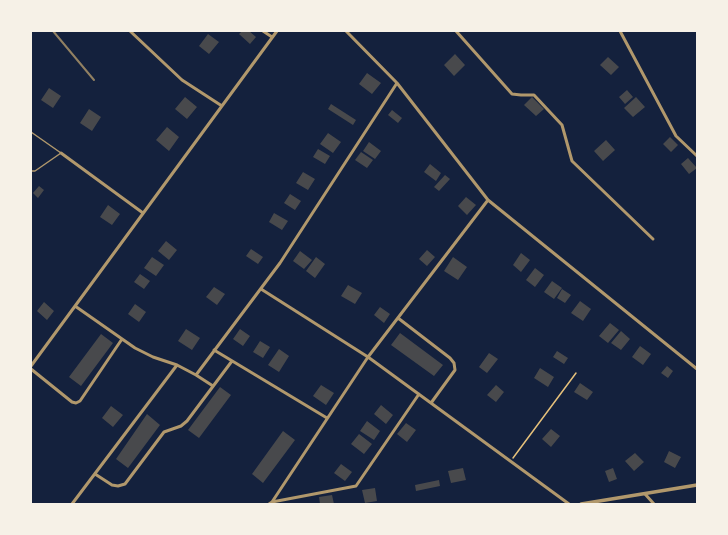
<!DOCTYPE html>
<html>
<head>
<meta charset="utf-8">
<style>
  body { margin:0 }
  #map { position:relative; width:728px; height:535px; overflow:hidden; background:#14213d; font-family:"Noto Sans",sans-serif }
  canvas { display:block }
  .frame { position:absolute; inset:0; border:32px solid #f6f1e7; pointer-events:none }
</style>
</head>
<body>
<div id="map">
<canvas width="728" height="535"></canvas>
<div class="frame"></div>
</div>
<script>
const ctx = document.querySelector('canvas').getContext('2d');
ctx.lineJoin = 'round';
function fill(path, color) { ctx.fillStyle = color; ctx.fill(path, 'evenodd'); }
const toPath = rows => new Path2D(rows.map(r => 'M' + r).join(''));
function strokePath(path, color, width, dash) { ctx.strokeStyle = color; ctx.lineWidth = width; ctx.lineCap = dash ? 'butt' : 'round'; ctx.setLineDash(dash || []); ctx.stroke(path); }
const building = toPath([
  [242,31,249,31,256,37,250,44,239,34],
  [208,34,219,42,209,54,199,46],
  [455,54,465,65,454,76,444,65],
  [608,57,619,67,611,75,600,65],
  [367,73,381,83,372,94,359,84],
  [49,88,61,96,53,108,41,100],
  [627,90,633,97,625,104,619,97],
  [185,97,197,107,187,119,175,109],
  [532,97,544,109,536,116,524,105],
  [636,97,645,107,633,117,624,108],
  [331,104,356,120,353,125,328,109],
  [89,109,101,117,92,131,80,123],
  [392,110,402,118,398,123,388,115],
  [167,127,179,137,169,151,156,140],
  [328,133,341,142,333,153,320,144],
  [670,137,678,145,671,152,663,144],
  [606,140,615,150,603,161,594,151],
  [369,142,381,151,375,159,363,151],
  [318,149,330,156,325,164,313,157],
  [361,152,373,160,367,168,355,160],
  [688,158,697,168,689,174,681,164],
  [430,164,441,173,436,181,424,172],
  [303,172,315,179,308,190,296,183],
  [445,175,450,179,439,191,434,187],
  [39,186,44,190,38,198,33,193],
  [290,194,301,201,295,210,284,203],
  [466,197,476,205,467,215,458,206],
  [108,205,120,214,112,225,100,217],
  [274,213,288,221,282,230,269,222],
  [166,241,177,250,169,260,158,251],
  [251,249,263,257,258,264,246,256],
  [427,250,435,257,427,266,419,259],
  [300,251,312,260,304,269,293,261],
  [521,253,530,260,521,272,513,265],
  [152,257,164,265,156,276,144,268],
  [316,257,325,264,315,278,306,271],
  [453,257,467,267,458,280,444,271],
  [535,268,544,275,535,287,526,280],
  [140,274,150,281,144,289,134,282],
  [552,281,562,288,554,299,544,292],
  [348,285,362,293,355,304,341,296],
  [214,287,225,294,217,305,206,297],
  [562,289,571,295,565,303,557,298],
  [580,301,591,309,583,321,571,313],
  [44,302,54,311,47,320,37,311],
  [135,304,146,312,139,322,128,314],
  [380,307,390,314,384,323,374,315],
  [610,323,619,330,608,343,599,336],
  [186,329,200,338,192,350,178,341],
  [240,329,250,336,243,346,233,339],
  [621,331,630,339,621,350,611,343],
  [400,333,443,365,434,376,391,345],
  [101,334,113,343,81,386,69,377],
  [260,341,270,347,263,358,253,352],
  [640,346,651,354,643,365,632,357],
  [279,349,289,356,279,372,268,365],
  [557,351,568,358,564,364,553,357],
  [489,353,498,359,487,373,479,367],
  [667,366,673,371,668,378,661,373],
  [540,368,554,377,548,387,534,378],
  [580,383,593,392,587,400,574,392],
  [321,385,334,393,326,405,313,396],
  [496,385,504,392,496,402,487,395],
  [220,387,231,395,199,438,188,430],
  [381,405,393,415,386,424,374,414],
  [111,406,123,415,113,427,102,418],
  [147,414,160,425,128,468,116,459],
  [367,421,380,431,374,440,360,431],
  [406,423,416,430,407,442,397,434],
  [551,429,560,436,551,447,542,439],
  [283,431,295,440,263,483,252,474],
  [359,434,372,444,364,454,351,444],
  [669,451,681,457,675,468,664,462],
  [635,453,644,462,634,471,625,461],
  [341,464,352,472,345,481,334,473],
  [463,468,466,480,451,483,448,471],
  [613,468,617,479,609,482,605,471],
  [439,480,440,486,416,491,415,485],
  [375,488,377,501,365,503,362,490],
  [332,495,334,504,320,504,319,497]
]);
const path = toPath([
  [513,458,576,373]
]);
const service = toPath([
  [31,132,61,153,35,171,31,171]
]);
const minor = toPath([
  [130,31,182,80,222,106],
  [263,31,272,37],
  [346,31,397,83,488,200,697,369],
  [456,31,512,94,521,95,534,95,562,125,572,161,653,239],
  [620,31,676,136,697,156],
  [61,153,143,213],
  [261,289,368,357,569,504],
  [75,306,135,348,153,357,177,365],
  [398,318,450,358,454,363,455,370,431,403],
  [214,350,327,418],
  [31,366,277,31],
  [31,369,72,402,76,403,80,401,122,339],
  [196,375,213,386],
  [95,474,112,485,118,486,125,484,164,432,181,426,187,421,232,361],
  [645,494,654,504],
  [72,504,177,365,196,375,280,263,397,83],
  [269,504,272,502,356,486,419,394],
  [272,504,272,502,368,357,488,200]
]);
const tertiary = toPath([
  [581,504,697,485]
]);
const rail = toPath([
  [53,31,94,80]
]);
fill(building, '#48494c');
strokePath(path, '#e5c07b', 1.5);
strokePath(service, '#b1986c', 1.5);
strokePath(minor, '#b1986c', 3);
strokePath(tertiary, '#b1986c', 3.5);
strokePath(rail, '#918062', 2);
</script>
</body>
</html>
